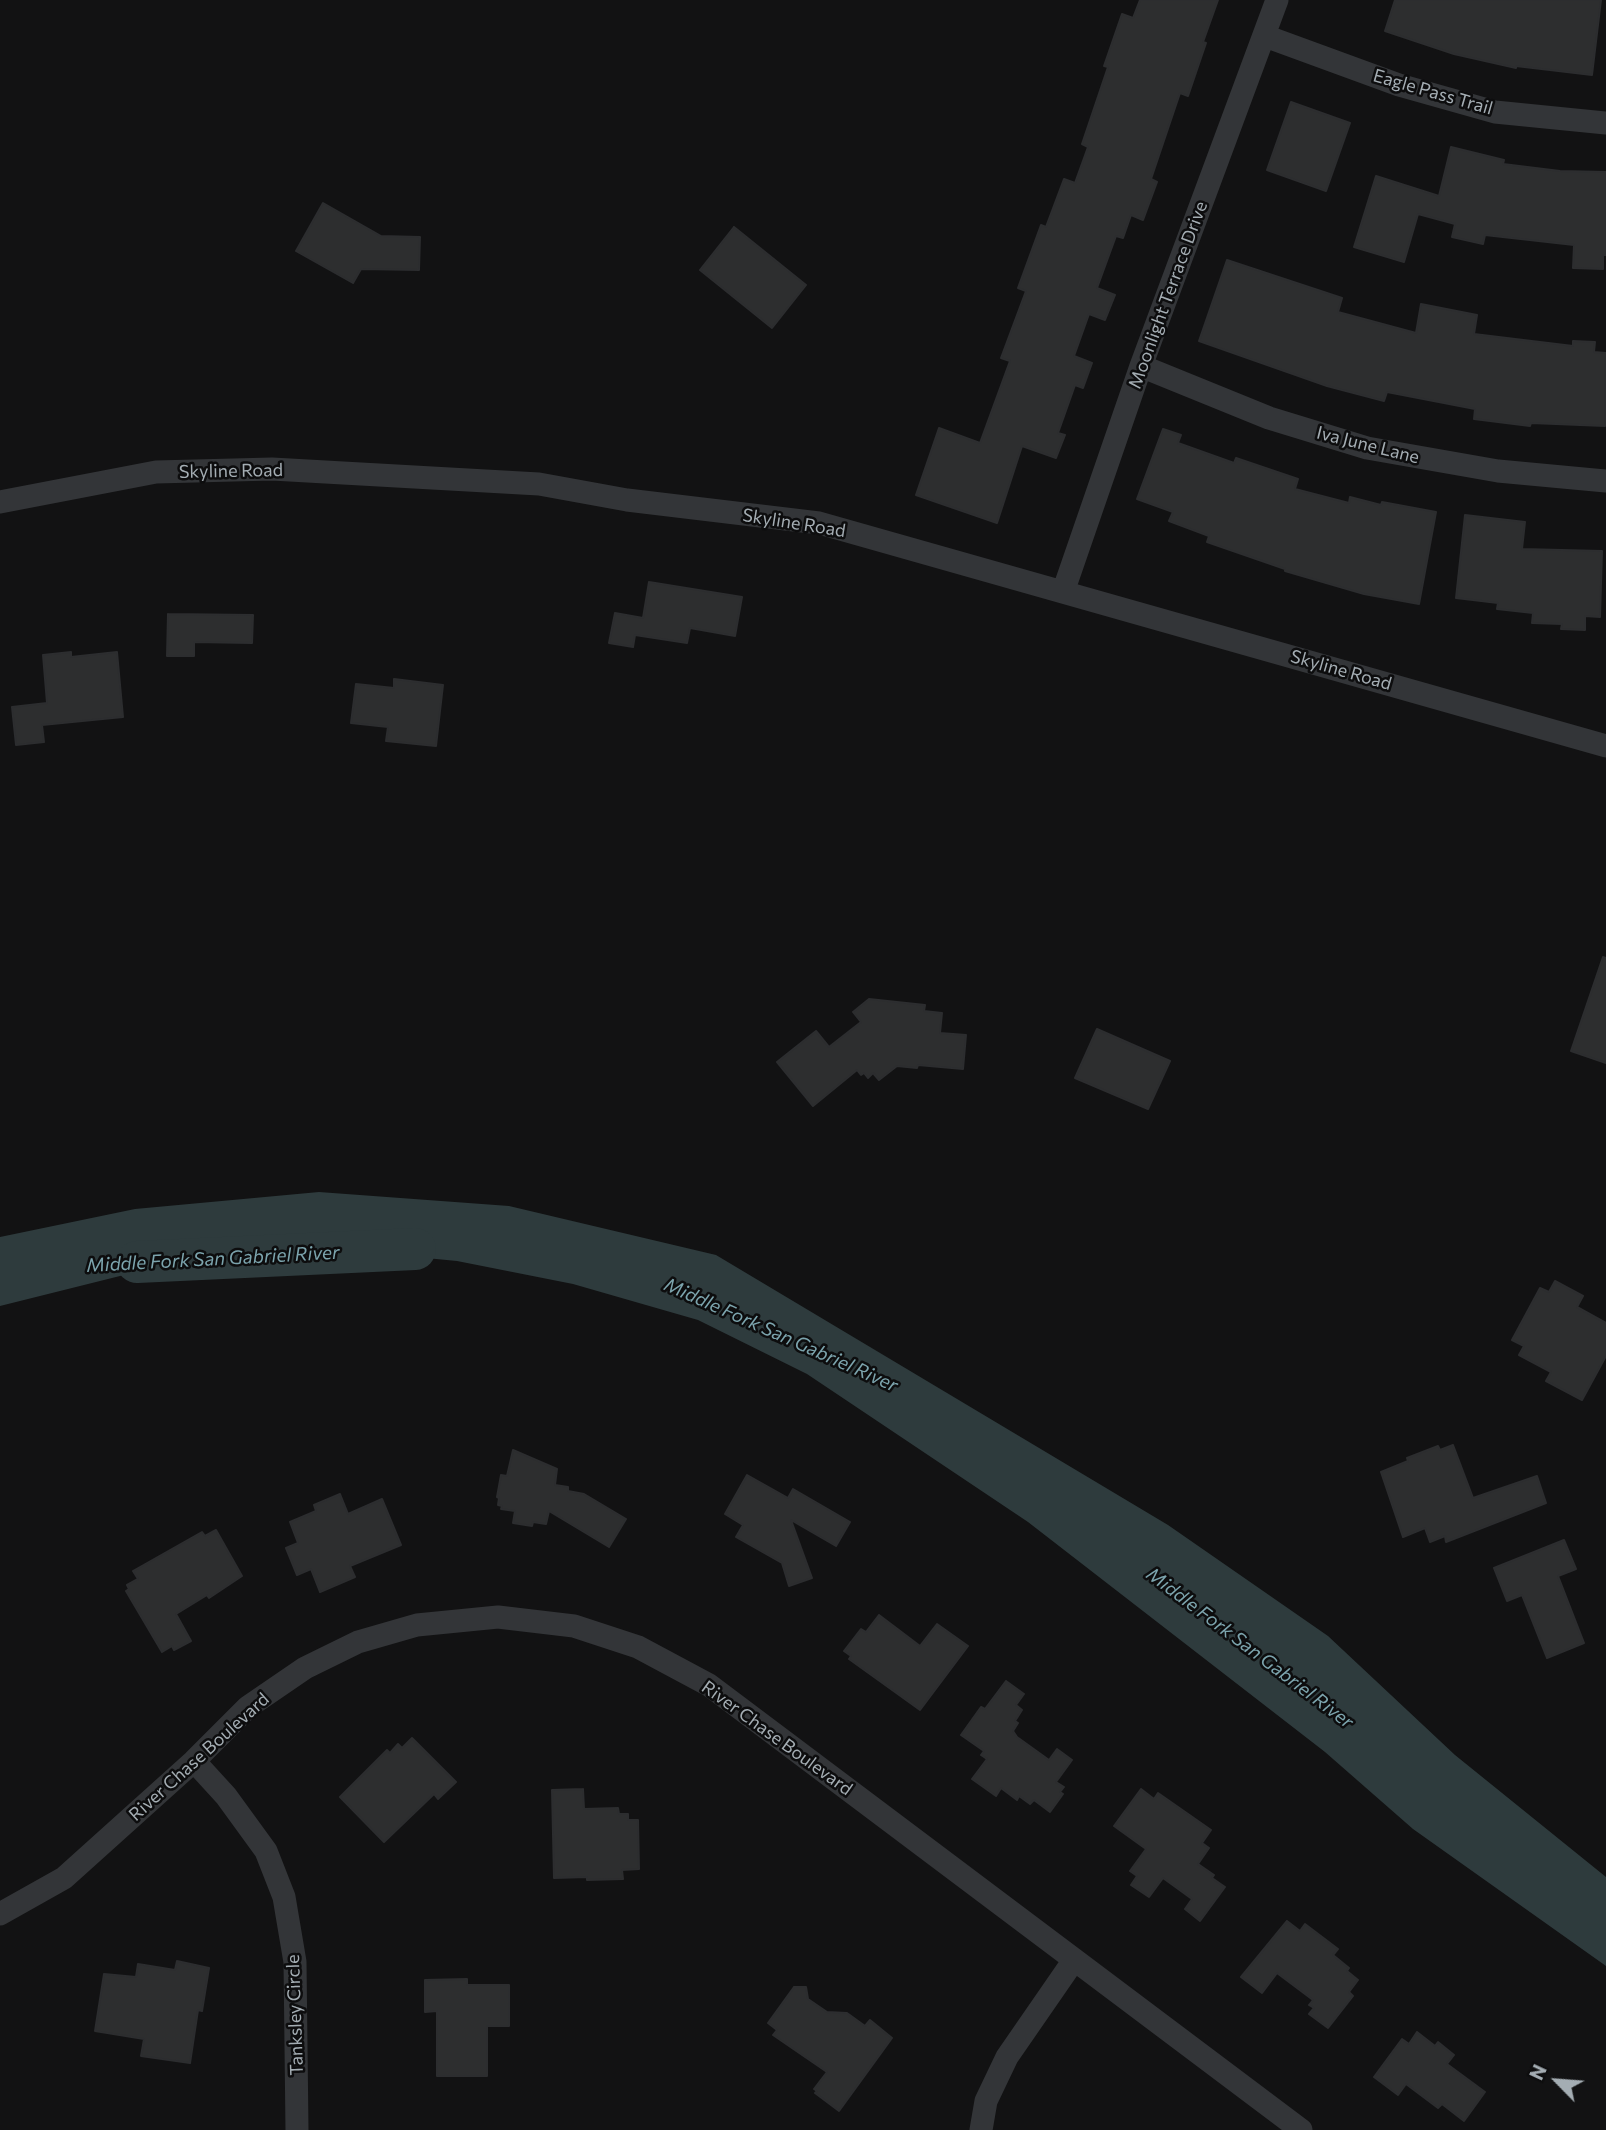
<!DOCTYPE html>
<html>
<head>
<meta charset="utf-8">
<style>
  body { margin:0 }
  #map { position:relative; width:1606px; height:2130px; overflow:hidden; background:#121213; font-family:Commissioner,sans-serif }
  canvas { display:block }
  .north { position:absolute; left:1522px; top:2046px; width:70px; height:70px; -webkit-text-stroke:5px #0d0d0e; paint-order:stroke; rotate:295deg; font-size:19px; font-weight:700; line-height:28px; text-align:center; color:#a4adb3 }
  .north::after { content:''; display:block; margin:auto; width:24px; height:32px; background:#a4adb3; clip-path:polygon(50% 0,100% 100%,50% 72%,0 100%) }
</style>
</head>
<body>
<div id="map">
<canvas width="1606" height="2130"></canvas>
<div class="north">N</div>
</div>
<script>
const ctx = document.querySelector('canvas').getContext('2d');
ctx.lineJoin = 'round';
function fill(path, color) { ctx.fillStyle = color; ctx.fill(path, 'evenodd'); }
const toPath = rows => new Path2D(rows.map(r => 'M' + r).join(''));
function strokePath(path, color, width, dash) { ctx.strokeStyle = color; ctx.lineWidth = width; ctx.lineCap = dash ? 'butt' : 'round'; ctx.setLineDash(dash || []); ctx.stroke(path); }
function label(font, color, halo, rows, align = 'center') {
  ctx.font = font + ' Commissioner,sans-serif'; ctx.lineWidth = 5; ctx.setLineDash([]); ctx.textBaseline = 'middle'; ctx.strokeStyle = halo; ctx.fillStyle = color; for (const [text, x, y, turn = 0] of rows) {
    ctx.save(); ctx.translate(x, y); ctx.rotate((+turn || 0) * Math.PI / 180); ctx.textAlign = isNaN(turn) ? turn : align; if (halo) ctx.strokeText(text, 0, 0); ctx.fillText(text, 0, 0); ctx.restore();
  }
}
const water = toPath([
  [319,1192,509,1206,716,1255,1168,1525,1328,1636,1455,1755,1606,1877,1606,1966,1413,1829,1325,1752,1028,1522,807,1374,698,1320,573,1284,457,1261,301,1246,176,1262,0,1306,0,1237,135,1209]
]);
const river = toPath([
  [137,1262,415,1249]
]);
const building = toPath([
  [1140,0,1218,0,1203,42,1206,43,1188,96,1180,93,1151,179,1157,182,1143,220,1131,215,1123,238,1116,236,1097,288,1115,295,1105,320,1089,314,1074,356,1092,363,1083,388,1075,385,1058,433,1065,435,1056,458,1022,446,997,523,916,495,939,428,980,443,1010,361,1001,358,1026,291,1018,288,1041,225,1046,227,1064,179,1075,183,1088,147,1082,144,1108,67,1104,66,1122,14,1133,18,1140,0],
  [1395,0,1601,0,1592,75,1516,66,1516,68,1454,54,1385,31,1395,0],
  [1291,102,1350,123,1326,191,1267,170,1291,102],
  [1451,147,1504,160,1503,164,1560,171,1606,172,1606,255,1603,255,1603,269,1573,268,1574,245,1485,235,1483,244,1452,237,1455,224,1418,214,1404,262,1354,247,1376,176,1439,196,1451,147],
  [323,203,381,236,420,237,419,270,361,269,353,283,296,251,323,203],
  [734,227,806,285,772,328,700,270,734,227],
  [1227,260,1342,298,1338,312,1416,333,1421,304,1477,315,1474,334,1573,346,1573,341,1595,342,1594,352,1606,353,1605,426,1531,423,1530,426,1474,419,1475,409,1387,392,1384,401,1327,386,1199,341,1227,260],
  [1163,429,1181,435,1178,443,1234,463,1236,458,1298,479,1295,489,1349,503,1350,497,1381,505,1382,502,1436,512,1419,604,1364,594,1285,571,1285,569,1207,542,1209,536,1169,521,1173,512,1137,499,1163,429],
  [1465,515,1525,522,1522,549,1602,551,1600,617,1585,616,1585,630,1561,629,1562,624,1532,623,1533,613,1497,609,1498,603,1456,598,1465,515],
  [649,582,742,597,735,636,690,628,687,643,635,635,633,647,609,643,615,613,643,618,649,582],
  [168,614,253,615,252,643,194,642,194,656,167,656,168,614],
  [71,652,71,657,117,652,123,717,42,725,44,742,16,745,12,707,47,703,43,655,71,652],
  [394,679,443,685,436,746,386,741,388,727,351,723,356,684,394,688,394,679],
  [1603,957,1606,958,1606,1063,1571,1051,1603,957],
  [869,999,925,1005,924,1011,942,1013,940,1033,966,1035,963,1069,918,1065,917,1068,897,1066,879,1080,873,1073,868,1078,864,1073,861,1075,857,1070,813,1106,777,1062,816,1031,829,1047,861,1022,853,1012,869,999],
  [1097,1029,1170,1061,1148,1109,1075,1078,1097,1029],
  [1555,1281,1583,1296,1577,1307,1606,1323,1606,1356,1582,1400,1546,1381,1551,1372,1519,1355,1524,1346,1512,1340,1540,1288,1549,1292,1555,1281],
  [1453,1445,1473,1498,1537,1476,1546,1503,1446,1542,1445,1536,1430,1542,1425,1528,1403,1537,1381,1472,1408,1461,1407,1458,1438,1446,1440,1450,1453,1445],
  [513,1450,557,1469,555,1485,568,1487,568,1491,584,1494,626,1519,609,1547,549,1511,546,1524,533,1522,532,1526,513,1523,515,1511,501,1509,502,1506,498,1505,499,1498,497,1497,501,1475,507,1476,513,1450],
  [747,1475,788,1498,793,1489,850,1522,836,1546,791,1520,812,1578,789,1586,782,1563,736,1537,743,1525,725,1514,747,1475],
  [340,1494,348,1514,382,1499,401,1545,350,1566,355,1577,320,1592,311,1569,297,1575,286,1548,298,1543,290,1522,316,1511,314,1505,340,1494],
  [216,1530,242,1576,209,1598,207,1595,176,1614,191,1641,174,1650,172,1646,162,1652,126,1591,129,1589,127,1585,138,1579,133,1571,202,1532,205,1536,216,1530],
  [1564,1540,1576,1569,1558,1576,1584,1643,1547,1658,1522,1595,1507,1601,1494,1568,1564,1540],
  [879,1615,920,1646,937,1624,968,1646,920,1710,849,1659,851,1656,844,1651,861,1629,866,1632,879,1615],
  [1006,1681,1024,1694,1016,1705,1022,1710,1015,1721,1018,1723,1013,1731,1017,1737,1049,1760,1057,1749,1072,1760,1056,1782,1064,1787,1060,1792,1063,1794,1050,1812,1034,1800,1030,1804,1019,1796,1017,1800,1001,1788,996,1796,972,1779,987,1759,981,1755,984,1751,961,1735,981,1707,985,1709,1006,1681],
  [412,1738,456,1782,438,1799,434,1794,384,1842,340,1797,387,1750,390,1753,398,1744,402,1748,412,1738],
  [583,1789,584,1809,618,1808,619,1814,628,1814,628,1820,638,1820,639,1869,622,1870,623,1879,587,1880,587,1877,554,1878,552,1790,583,1789],
  [1141,1789,1154,1799,1158,1793,1211,1830,1202,1843,1209,1848,1198,1864,1214,1875,1212,1878,1225,1887,1200,1921,1185,1909,1192,1899,1163,1878,1149,1897,1131,1885,1137,1876,1130,1871,1146,1849,1114,1826,1141,1789],
  [1287,1921,1300,1931,1305,1924,1338,1949,1333,1955,1349,1968,1347,1971,1358,1980,1349,1992,1353,1996,1328,2028,1309,2014,1314,2008,1309,2005,1313,2000,1277,1973,1262,1993,1241,1977,1287,1921],
  [177,1961,209,1968,202,2011,198,2010,190,2063,141,2056,144,2039,95,2031,104,1974,136,1977,138,1964,175,1970,177,1961],
  [467,1979,467,1985,509,1985,509,2026,487,2026,487,2076,437,2076,437,2011,425,2012,425,1980,467,1979],
  [794,1987,806,1987,808,1999,827,2012,847,2013,865,2026,870,2020,892,2038,839,2111,815,2093,817,2091,814,2089,827,2072,773,2035,777,2030,768,2023,794,1987],
  [1417,2032,1435,2046,1438,2042,1454,2055,1447,2064,1485,2092,1464,2121,1442,2104,1438,2108,1406,2084,1398,2095,1374,2077,1402,2039,1409,2044,1417,2032]
]);
const street = toPath([
  [1265,36,1399,85,1495,112,1606,123],
  [1141,366,1269,418,1367,448,1498,471,1606,481],
  [0,502,156,472,272,469,539,484,627,500,819,523,1606,746],
  [1063,592,1141,366,1277,0],
  [194,1761,226,1796,266,1851,284,1897,295,1962,297,2130],
  [0,1914,64,1878,194,1761,248,1707,305,1668,358,1642,417,1625,498,1617,574,1626,638,1647,709,1685,1301,2130],
  [981,2130,986,2101,1007,2057,1074,1960]
]);
const streetNames = [
  ["Eagle Pass Trail",1433,92,16],
  ["Moonlight Terrace Drive",1168,295,-70],
  ["Iva June Lane",1368,445,14],
  ["Skyline Road",231,471,-1],
  ["Skyline Road",794,523,9],
  ["Skyline Road",1341,670,16],
  ["River Chase Boulevard",777,1738,36],
  ["River Chase Boulevard",199,1757,-42],
  ["Tanksley Circle",295,2015,-92]
];
const waterNames = [
  ["Middle Fork San Gabriel River",213,1259,-3],
  ["Middle Fork San Gabriel River",781,1335,24],
  ["Middle Fork San Gabriel River",1250,1648,37]
];
fill(water, '#2e3b3d');
strokePath(river, '#2e3b3d', 42);
fill(building, '#2d2e2f');
strokePath(building, '#2c2d2f', 2);
strokePath(street, '#333538', 23);
label('18px', '#a4adb3', '#0d0d0e', streetNames);
label('italic 19px', '#7ca4ad', '#0d0d0e', waterNames);
</script>
</body>
</html>
